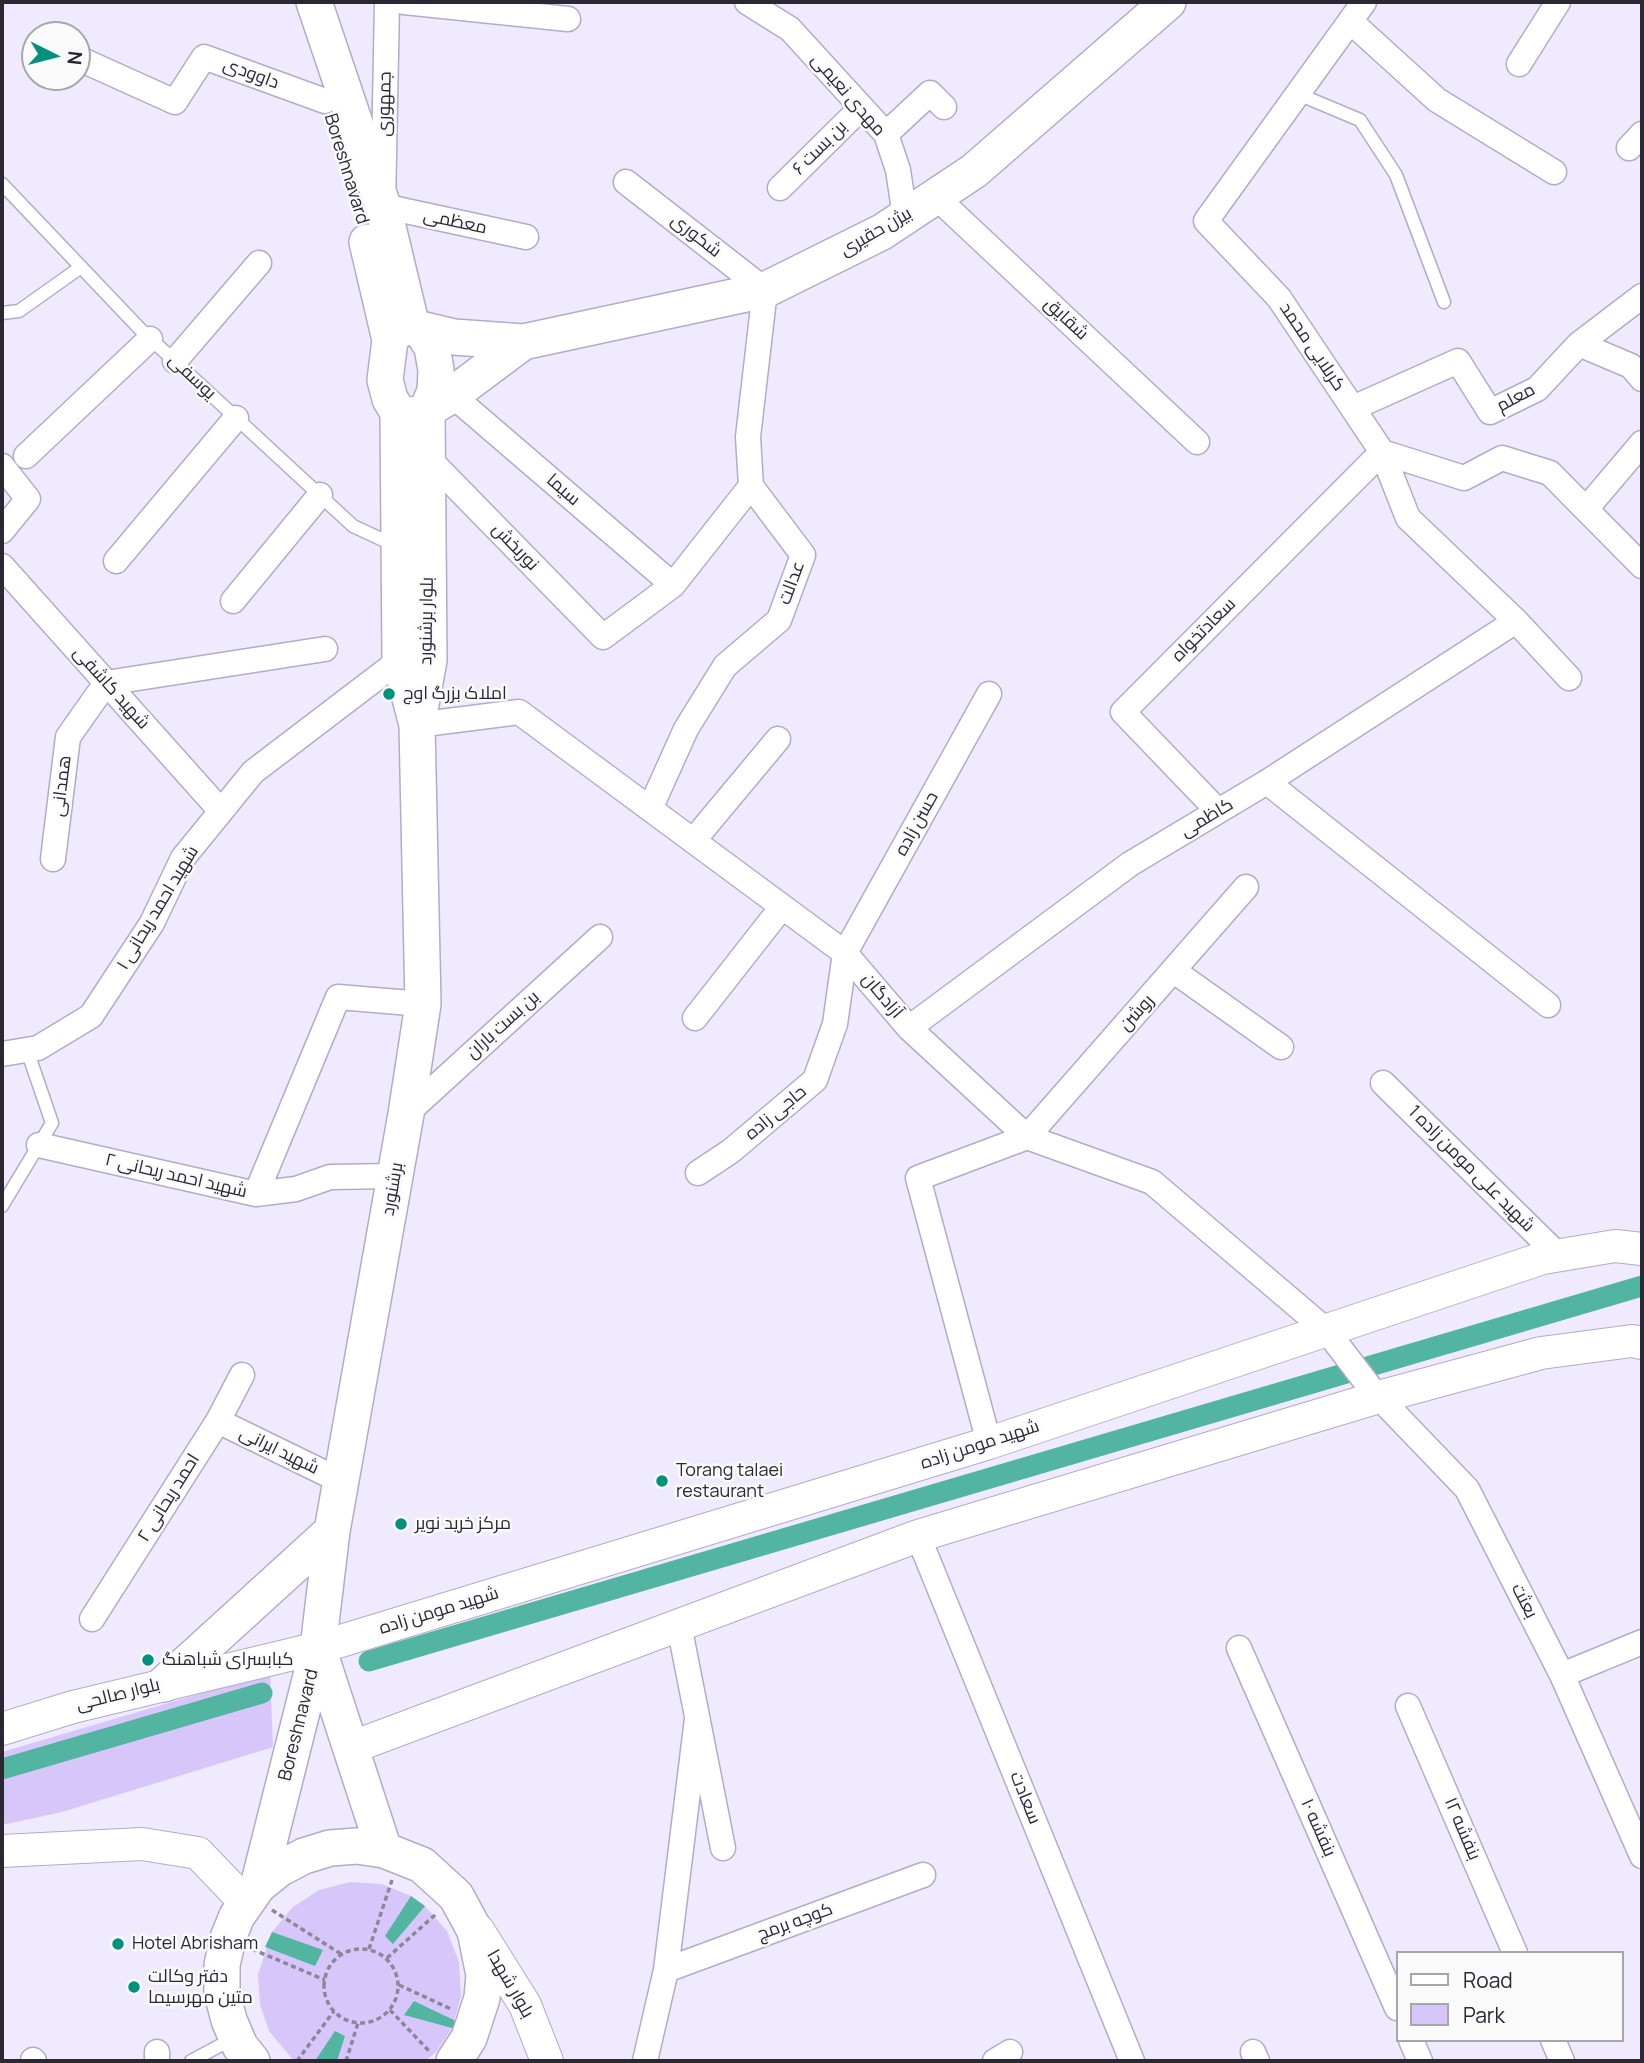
<!DOCTYPE html>
<html>
<head>
<meta charset="utf-8">
<style>
  body { margin:0 }
  #map { position:relative; width:1644px; height:2063px; overflow:hidden; background:#f0eafe; font-family:Manrope,sans-serif }
  canvas { display:block }
  .frame { position:absolute; inset:0; border:4px solid #2b2834; pointer-events:none }
  .legend { position:absolute; left:1396px; top:1951px; width:228px; height:91px; box-sizing:border-box; background:#fafafa; border:2px solid #a7a6ab; margin:0; padding:9px 12px; list-style:none; font-size:21px; color:#2b2834 }
  .legend li { display:flex; align-items:center; gap:14px; height:35px }
  .legend b { width:35px; border:2px solid #a7a6ab }
  .north { position:absolute; left:21px; top:21px; width:70px; height:70px; box-sizing:border-box; background:#fafafa; border:2px solid #a7a6ab; border-radius:50%; rotate:96deg; font-size:19px; font-weight:700; line-height:28px; text-align:center; color:#2b2834 }
  .north::after { content:''; display:block; margin:auto; width:24px; height:32px; background:#01917c; clip-path:polygon(50% 0,100% 100%,50% 72%,0 100%) }
</style>
</head>
<body>
<div id="map">
<canvas width="1644" height="2063"></canvas>
<div class="frame"></div>
<ul class="legend">
<li><b style="height:9px;background:#fff"></b>Road</li>
<li><b style="height:19px;background:#d6c6f9"></b>Park</li>
</ul>
<div class="north">N</div>
</div>
<script>
const ctx = document.querySelector('canvas').getContext('2d');
ctx.lineJoin = 'round';
function fill(path, color) { ctx.fillStyle = color; ctx.fill(path, 'evenodd'); }
const toPath = rows => new Path2D(rows.map(r => 'M' + r).join(''));
function strokePath(path, color, width, dash) { ctx.strokeStyle = color; ctx.lineWidth = width; ctx.lineCap = dash ? 'butt' : 'round'; ctx.setLineDash(dash || []); ctx.stroke(path); }
function label(font, color, halo, rows, align = 'center') {
  ctx.font = font + ' Manrope,Cairo,sans-serif'; ctx.lineWidth = 5; ctx.setLineDash([]); ctx.textBaseline = 'middle'; ctx.strokeStyle = halo; ctx.fillStyle = color; for (const [text, x, y, turn = 0] of rows) {
    ctx.save(); ctx.translate(x, y); ctx.rotate((+turn || 0) * Math.PI / 180); ctx.textAlign = isNaN(turn) ? turn : align; if (halo) ctx.strokeText(text, 0, 0); ctx.fillText(text, 0, 0); ctx.restore();
  }
}
const green = toPath([
  [270,1673,273,1747,62,1812,2,1825,2,1752],
  [350,1882,382,1884,411,1896,425,1906,447,1931,459,1962,461,1996,452,2028,436,2052,425,2061,294,2061,269,2031,260,2004,258,1975,272,1932,293,1907,319,1890]
]);
const water = toPath([
  [411,1896,425,1906,393,1944,385,1936],
  [272,1932,323,1950,315,1966,265,1947],
  [414,2001,462,2024,452,2028,404,2015],
  [335,2031,345,2036,337,2061,315,2061]
]);
const canal = toPath([
  [369,1661,1642,1286],
  [2,1769,262,1693]
]);
const path = toPath([
  [272,1910,341,1954],
  '324 1986a37 37 0 1 1 74 0a37 37 0 1 1-74 0Z',
  [252,1949,325,1980],
  [369,1949,392,1880],
  [387,1958,435,1915],
  [399,1985,451,2009],
  [390,2010,430,2052],
  [297,2061,334,2011],
  [346,2061,358,2023]
]);
const service = toPath([
  [1298,94,1360,120,1396,175,1444,302],
  [2,184,140,329,353,526,396,546],
  [2,313,19,311,81,267],
  [2,1206,52,1123,27,1050],
  [191,2061,234,2038]
]);
const minor = toPath([
  [387,2,383,206,526,237],
  [404,2,568,19],
  [747,2,790,29,886,134,898,170,905,216],
  [1364,2,1206,221,1279,298,1382,452,1464,478,1502,458,1550,473,1642,566],
  [1350,21,1437,100,1554,172],
  [82,60,175,102,204,57,325,101],
  [1519,64,1558,2],
  [886,134,930,93,944,107],
  [1629,148,1642,134],
  [626,182,765,290,748,437,751,486,803,555,779,620,725,666,686,729,650,809],
  [780,188,861,108],
  [935,196,1197,442],
  [1579,344,1631,366,1642,379],
  [175,361,259,263],
  [452,395,673,585],
  [1353,408,1458,361,1490,412,1537,389,1579,344,1642,296],
  [26,456,150,339],
  [427,457,603,637,673,585,751,486],
  [2,466,28,499,2,531],
  [1586,509,1642,443],
  [116,561,236,418],
  [2,566,221,811],
  [233,601,320,495],
  [417,725,519,712,845,953,909,1028,1027,1137,1152,1182,1327,1331,1372,1390,1467,1489,1562,1675,1642,1856],
  [1267,782,1548,1005],
  [1218,811,1123,712,1382,452,1408,518,1516,621,1569,678],
  [693,841,778,739],
  [53,859,68,737,106,683,325,649],
  [1174,971,1281,1047],
  [695,1018,782,907],
  [909,1028,1130,864,1267,782,1516,621],
  [2,1054,38,1048,91,1016,152,923,183,858,253,772,400,660],
  [1383,1083,1559,1256],
  [406,1114,600,937],
  [39,1145,256,1194,296,1189,330,1177,395,1176],
  [698,1173,731,1151,815,1080,835,1024,845,953,989,694],
  [256,1194,338,997,423,1004],
  [218,1421,341,1481],
  [989,1443,918,1178,1027,1137,1246,887],
  [918,1536,1132,2061],
  [92,1619,218,1421,242,1375],
  [679,1625,723,1848],
  [1239,1648,1397,2008],
  [1562,1675,1642,1642],
  [1408,1706,1515,1953],
  [666,1970,923,1875],
  [1411,2040,1420,2061],
  [1553,2040,1562,2061],
  [1253,2052,1257,2061],
  [33,2060,34,2061],
  [157,2061,157,2052],
  [645,2061,666,1970,697,1719],
  [995,2061,1010,2052]
]);
const tertiary = toPath([
  [2,1729,73,1707,318,1648,989,1443,1543,1258,1615,1246,1642,1249],
  [350,1748,918,1536,1379,1397,1541,1353,1632,1341,1642,1343],
  [2,1851,142,1844,198,1853,246,1903],
  [478,1930,525,2005,547,2061]
]);
const secondary = toPath([
  [314,2,383,206,412,327,454,337,523,342,765,290,882,232,974,171,1168,2],
  [367,242,390,340],
  [419,715,429,660,427,410,435,391,436,370,432,347,423,333,412,327,399,328,390,340,385,380,390,399,398,412,413,416,427,410,452,395,523,342],
  [318,1648,384,1850],
  [164,1684,332,1531],
  [258,1886,318,1648,332,1531,406,1114,423,1004,417,725,400,660,398,412],
  [252,2061,240,2046,229,2020,222,1993,222,1965,228,1938,237,1916,258,1886,279,1869,304,1856,330,1848,357,1846,384,1850,422,1865,456,1896,475,1931,484,1975,482,1998,469,2038,454,2061]
]);
const markers = [
  [389,694,7,"#01917c"],
  [662,1481,7,"#01917c"],
  [401,1524,7,"#01917c"],
  [148,1660,7,"#01917c"],
  [118,1944,7,"#01917c"],
  [134,1987,7,"#01917c"]
];
const streetNames = [
  ["داوودی",251,74,20],
  ["مهدی نعیمی",848,95,49],
  ["جمهوری",385,104,-89],
  ["بن بست ۶",820,148,-45],
  ["Boreshnavard",346,169,73],
  ["معظمی",455,222,12],
  ["بیژن حقیری",876,232,-30],
  ["شکوری",696,236,38],
  ["شقایق",1066,319,43],
  ["کربلایی محمد",1312,347,56],
  ["یوسفی",192,377,43],
  ["معلم",1516,398,-28],
  ["سیما",563,490,41],
  ["نوربخش",515,547,46],
  ["عدالت",792,583,-70],
  ["بلوار برشنورد",427,621,-89],
  ["سعادتخواه",1204,630,-45],
  ["شهید کاشفی",111,688,48],
  ["همدانی",62,786,-83],
  ["کاظمی",1207,818,-31],
  ["حسن زاده",917,824,-61],
  ["شهید احمد ریحانی ۱",158,908,-59],
  ["آزادگان",882,996,50],
  ["روشن",1137,1013,-48],
  ["بن بست باران",503,1025,-42],
  ["حاجی زاده",776,1113,-40],
  ["شهید علی مومن زاده 1",1471,1169,45],
  ["شهید احمد ریحانی ۲",176,1176,13],
  ["برشنورد",393,1189,-80],
  ["شهید مومن زاده",980,1445,-18],
  ["شهید ایرانی",279,1451,26],
  ["احمد ریحانی ۲",169,1498,-58],
  ["بعثت",1524,1601,63],
  ["شهید مومن زاده",439,1611,-17],
  ["بلوار صالحی",118,1695,-14],
  ["Boreshnavard",299,1725,-76],
  ["سعادت",1025,1798,68],
  ["بنفشه ۱۰",1318,1828,66],
  ["بنفشه ۱۲",1462,1829,67],
  ["کوچه برمچ",795,1922,-20],
  ["بلوار شهدا",510,1984,60]
];
const poiNames = [
  ["املاک بزرگ اوج",403,694],
  ["Torang talaei",676,1471],
  ["restaurant",676,1492],
  ["مرکز خرید نویر",415,1524],
  ["کبابسرای شباهنگ",162,1660],
  ["Hotel Abrisham",132,1944],
  ["دفتر وکالت",148,1977],
  ["متین مهرسیما",148,1998]
];
fill(green, '#d6c6f9');
fill(water, '#51b5a1');
strokePath(canal, '#51b5a1', 21);
strokePath(service, '#b4aaca', 15);
strokePath(minor, '#b4aaca', 27);
strokePath(tertiary, '#b4aaca', 34);
strokePath(secondary, '#b4aaca', 38);
strokePath(path, '#8b8797', 3.5, [5, 3.5]);
strokePath(service, '#fff', 12);
strokePath(minor, '#fff', 24);
strokePath(tertiary, '#fff', 32);
strokePath(secondary, '#fff', 35);
for (const [x, y, r, color] of markers) { const dot = new Path2D(); dot.arc(x, y, r, 0, 2 * Math.PI); ctx.fillStyle = color; ctx.fill(dot); strokePath(dot, '#fafafa', 2.5); }
label('18px', '#2b2834', '#fafafa', streetNames);
label('18px', '#2b2834', '#fafafa', poiNames, 'left');
</script>
</body>
</html>
